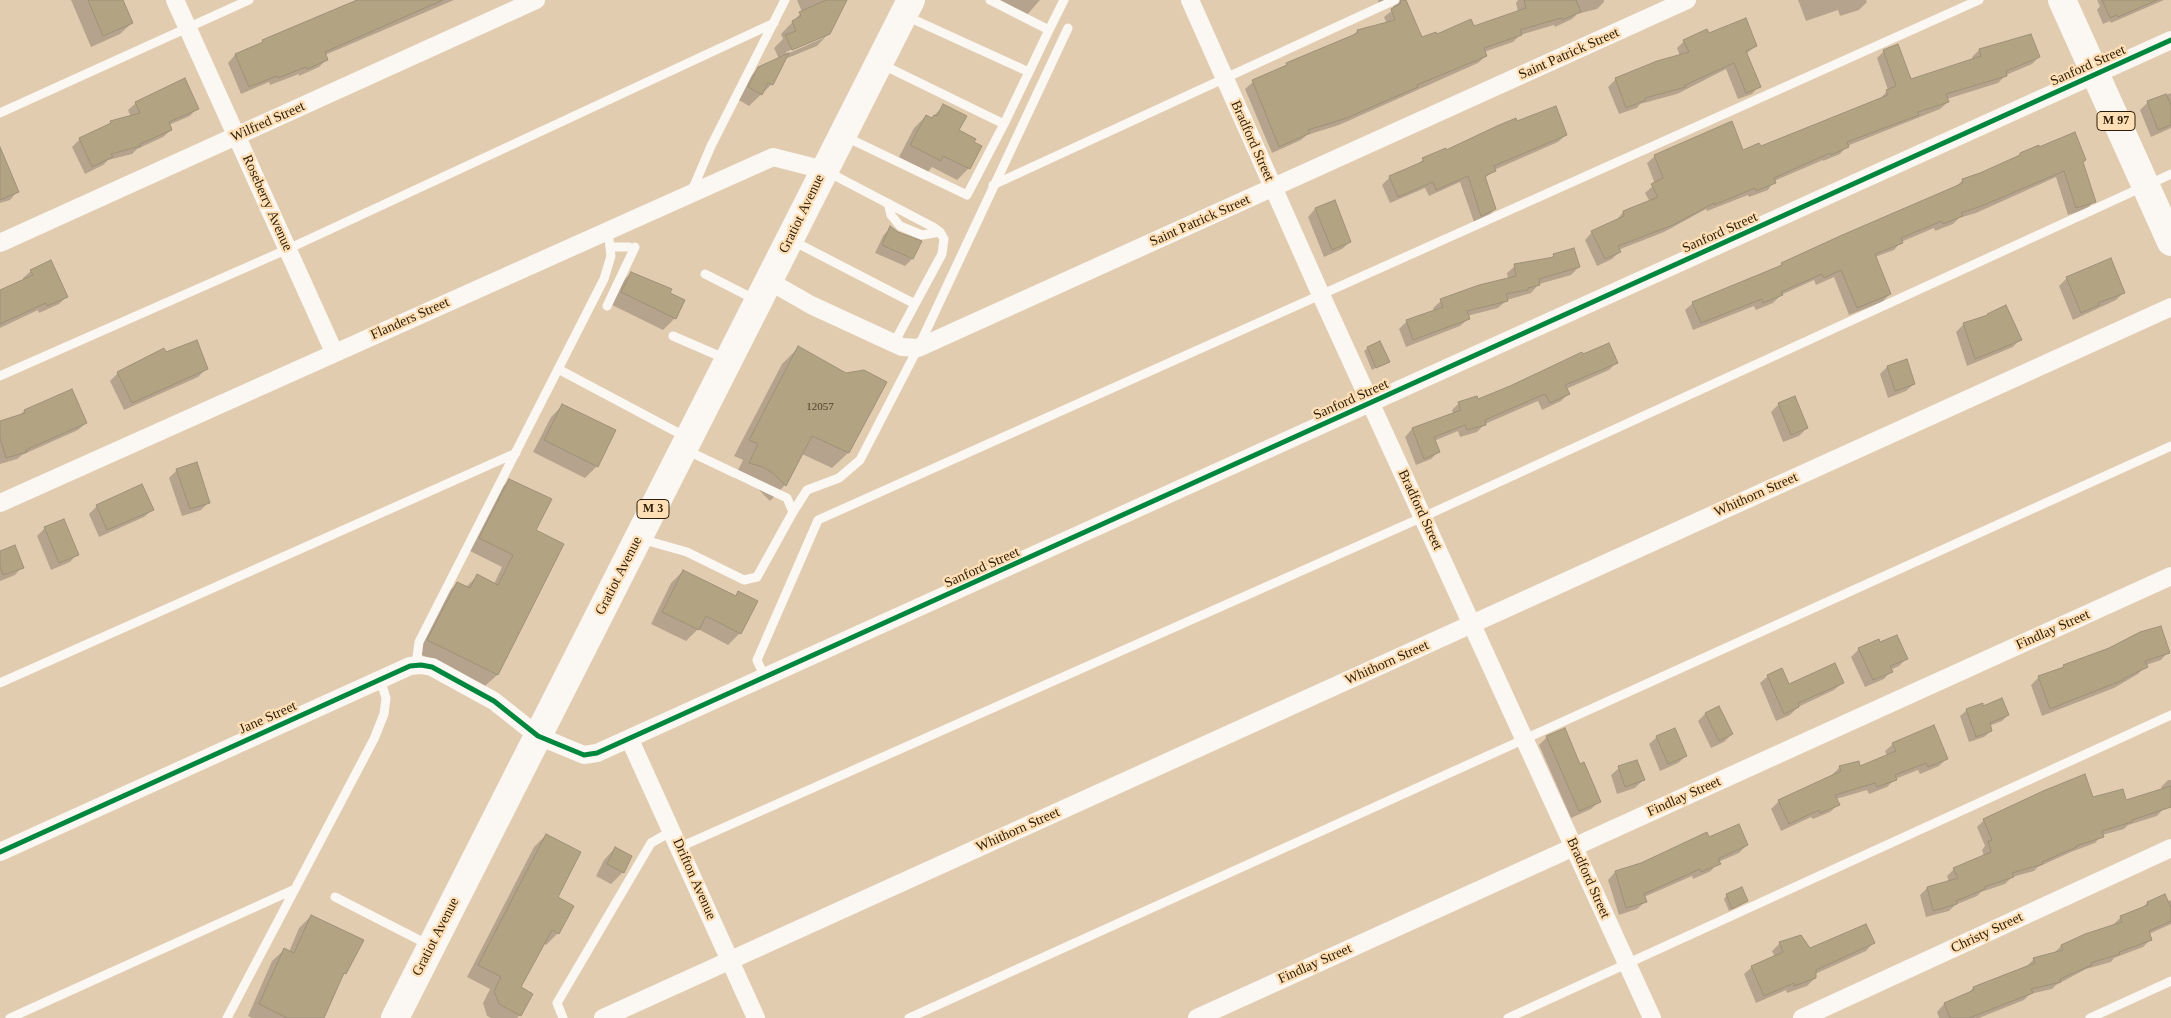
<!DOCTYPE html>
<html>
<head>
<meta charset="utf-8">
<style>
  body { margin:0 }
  canvas { display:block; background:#e2ccb0 }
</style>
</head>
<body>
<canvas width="2171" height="1018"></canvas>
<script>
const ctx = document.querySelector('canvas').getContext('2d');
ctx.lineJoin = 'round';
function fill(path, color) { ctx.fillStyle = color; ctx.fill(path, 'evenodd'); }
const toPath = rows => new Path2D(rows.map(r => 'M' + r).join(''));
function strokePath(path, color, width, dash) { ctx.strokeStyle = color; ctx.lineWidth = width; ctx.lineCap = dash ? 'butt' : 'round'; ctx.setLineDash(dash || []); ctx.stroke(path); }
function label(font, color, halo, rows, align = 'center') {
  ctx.font = font + ' "Times New Roman",serif'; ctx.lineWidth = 4.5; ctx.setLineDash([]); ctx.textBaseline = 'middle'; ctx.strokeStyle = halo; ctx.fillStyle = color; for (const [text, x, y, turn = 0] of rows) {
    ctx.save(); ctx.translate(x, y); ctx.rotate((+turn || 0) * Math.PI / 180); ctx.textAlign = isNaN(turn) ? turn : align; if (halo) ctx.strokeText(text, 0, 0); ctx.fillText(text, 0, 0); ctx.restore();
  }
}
const shadow = toPath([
  [71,0,122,0,132,23,120,34,91,47],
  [358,0,454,0,325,55,327,59,319,67,299,76,299,74,270,85,269,82,241,94,228,63,235,55,259,46,263,41],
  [797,0,846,0,829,33,817,46,785,59,772,84,749,106,737,99,746,81,759,68,779,59,774,48,783,39,781,34,802,12],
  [823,36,823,38,787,54,786,52],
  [994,0,1040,0,1026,16],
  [1378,0,1405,0,1421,39,1473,28,1518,12,1516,3,1518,0,1604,0,1604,2,1597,9,1577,14,1572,19,1555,27,1554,25,1520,35,1513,42,1484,52,1486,56,1478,63,1339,125,1307,135,1301,140,1272,153,1245,89,1253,82,1282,69,1287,64,1351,37,1357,31,1387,24,1384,17,1394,9,1393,4,1379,4],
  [1798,0,1866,0,1867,2,1859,10,1840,16,1838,10,1806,21],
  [2097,0,2164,0,2111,23,2110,21,2103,24,2097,10,2100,6],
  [1708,34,1756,46,1746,54,1759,86,1752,94,1738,99,1726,69,1677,94,1640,104,1637,108,1619,114,1608,87,1616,79,1680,56,1677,48,1684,41],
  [1979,50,2039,57,2032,64,2006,75,1998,83,1947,99,1948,102,1940,109,1847,146,1840,154,1823,161,1823,160,1774,181,1768,190,1749,197,1748,195,1707,211,1706,209,1664,232,1618,250,1619,252,1612,259,1597,266,1585,240,1592,232,1616,221,1623,212,1650,202,1645,193,1655,184,1647,163,1655,156,1743,151,1760,147,1880,99,1888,90,1877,58,1884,51,1910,80,1973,60,1972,57],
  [2171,93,2171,128,2151,137,2140,110,2148,102],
  [136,103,197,108,190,116,169,125,171,130,163,137,137,149,132,154,108,160,103,165,85,174,72,147,80,139,107,127,111,122,131,117,128,110],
  [944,105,958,130,969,168,957,180,932,167,928,172,899,157,914,128,926,116,931,119],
  [1517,123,1566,135,1558,142,1494,170,1484,179,1495,209,1487,217,1474,222,1460,182,1429,196,1425,188,1390,203,1382,185,1390,177,1417,166,1423,159],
  [2020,154,2082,163,2094,201,2087,209,2068,215,2056,177,1976,213,1959,218,1953,224,1935,231,1934,228,1901,242,1894,250,1875,257,1890,294,1882,302,1849,315,1834,277,1816,285,1814,280,1781,295,1773,303,1756,310,1754,306,1693,330,1685,310,1693,303,1779,268,1782,264,1955,187,1963,180,2015,159],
  [0,164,17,192,10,200,0,203],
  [1315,209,1350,242,1342,249,1324,257,1308,217],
  [890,228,912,259,905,266,875,253,883,236],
  [1554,255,1579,267,1571,275,1539,284,1531,293,1507,300,1498,308,1467,316,1468,319,1460,326,1406,347,1399,329,1407,321,1434,311,1433,308,1441,301,1508,279,1507,273,1515,266,1550,259],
  [31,271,67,296,59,304,39,313,38,310,0,328,0,291,24,280,23,278],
  [631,273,669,293,675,318,663,330,610,304,619,285],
  [2067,278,2123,293,2116,300,2073,320,2059,286],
  [1988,315,2020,339,2013,347,1967,366,1956,332,1964,324,1985,318],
  [798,348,846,374,885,382,848,453,832,468,802,454,785,485,770,501,758,489,734,478,743,460,734,456,782,364],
  [1368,348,1388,361,1372,370,1364,351],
  [165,354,206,369,198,377,124,410,110,381,118,373],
  [1616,363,1609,370,1566,389,1568,394,1561,401,1542,410,1538,401,1485,424,1477,432,1460,437,1458,431,1434,441,1438,452,1431,459,1416,465,1405,437,1412,429,1453,414,1452,410,1459,403,1477,400],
  [1887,367,1914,384,1906,391,1888,398,1880,374],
  [1779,404,1807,428,1799,436,1783,442,1771,412],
  [563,405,597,466,585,478,533,452,551,417],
  [24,411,86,423,78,430,22,455,17,459,0,464,0,422,19,416],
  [177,470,209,502,201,510,182,516,169,478],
  [509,481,534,531,563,545,497,675,485,686,416,652,445,595,457,584,465,588,477,576,494,584,502,567,468,550,497,492],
  [97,506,152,510,144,517,99,537,89,514],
  [45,528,77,554,70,562,51,570,37,536],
  [0,552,22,567,15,575,0,581],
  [683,571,734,597,739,592,740,633,728,645,698,629,686,641,651,624,671,583],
  [1879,644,1907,658,1899,666,1890,670,1891,671,1884,679,1865,687,1851,657,1859,649],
  [2168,652,2161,660,2146,665,2138,674,2114,688,2042,716,2031,685,2039,677,2059,670,2064,666],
  [1768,676,1788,685,1842,683,1834,690,1798,707,1790,715,1776,721,1760,683],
  [1983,708,2008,715,2002,721,1989,726,1991,731,1984,737,1969,742,1960,716,1967,710],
  [1705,714,1732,734,1724,742,1711,748,1698,721],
  [1547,737,1579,766,1599,802,1591,809,1571,818,1539,745],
  [1657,737,1686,756,1678,763,1660,771,1649,744],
  [1893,744,1947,758,1939,766,1920,774,1918,770,1895,779,1887,787,1869,794,1867,790,1836,799,1838,805,1830,812,1813,819,1811,817,1781,831,1771,809,1779,801,1832,775,1840,767,1859,768,1887,756,1885,751],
  [1619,768,1643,780,1635,788,1617,794,1611,775],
  [2168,780,2171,780,2171,806,2164,808,2157,816,2128,825,2124,829,2102,835,2095,843,2071,852,2038,867,2034,871,2012,877,2005,884,1981,892,1977,896,1955,905,1949,911,1926,917,1920,895,1927,888,1949,882,1947,876,1954,869,1984,856,1982,850,1985,846,1977,827,1984,820,2092,799,2125,801,2162,790,2161,787],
  [546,835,556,898,558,933,546,945,544,943,520,988,520,1015,517,1018,491,1018,487,1016,483,1003,490,989,467,977,534,847],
  [1709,839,1747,845,1739,853,1718,862,1711,871,1693,879,1692,876,1644,897,1645,902,1637,909,1619,915,1608,880,1615,872],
  [615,848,623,872,611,884,596,876,604,860],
  [1727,895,1747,901,1729,911,1724,899],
  [2164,896,2167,902,2171,900,2171,924,2149,934,2151,939,2143,947,2114,958,2111,962,2086,969,2056,985,2052,989,2030,994,2024,1000,1979,1018,1939,1018,1937,1012,1944,1004,1967,995,1973,988,2026,967,2034,959,2054,953,2061,946,2113,925,2121,917,2141,909,2147,903],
  [311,916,345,973,341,978,323,1018,252,1018,248,1016,272,961,284,950,289,952,299,928],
  [1780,943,1810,949,1873,943,1866,951,1815,974,1815,978,1807,986,1787,993,1786,990,1756,1003,1744,974,1752,967,1775,957,1772,951]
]);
const building = toPath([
  [88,0,123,0,133,23,103,36,88,0],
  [357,0,443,0,325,52,328,60,307,69,306,67,278,78,277,76,249,87,235,54,263,42,262,40,357,0],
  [826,0,847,0,830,34,792,50,785,35,796,31,792,21,801,16,799,12,826,0],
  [1401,0,1406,0,1422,37,1436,32,1437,34,1471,19,1474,26,1526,8,1524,0,1576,0,1581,12,1562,20,1561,18,1520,30,1522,35,1484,48,1487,56,1417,85,1418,87,1347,118,1308,130,1310,133,1279,147,1252,80,1287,65,1286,63,1358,33,1357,30,1395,20,1391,9,1400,4,1401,0],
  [2102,0,2157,0,2118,17,2117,15,2110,18,2102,0],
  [1746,18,1757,46,1746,51,1761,87,1746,93,1734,63,1685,85,1686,87,1645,98,1646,100,1626,108,1615,78,1657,61,1689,52,1683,40,1707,29,1709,33,1746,18],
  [2031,34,2040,57,2006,71,2007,76,1946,94,1949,102,1918,112,1919,115,1847,142,1849,147,1831,155,1830,153,1774,178,1776,183,1756,191,1755,188,1714,205,1714,203,1673,225,1618,246,1621,252,1605,259,1591,231,1624,216,1623,211,1658,197,1651,184,1663,178,1654,155,1732,121,1743,150,1759,143,1761,146,1888,95,1886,90,1896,86,1883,50,1898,44,1911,79,1981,56,1979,49,2031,34],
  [789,53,773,85,768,83,762,95,748,87,758,67,789,53],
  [185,78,199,109,169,122,172,130,140,144,141,146,111,154,113,157,92,167,79,138,111,123,110,121,140,113,135,102,185,78],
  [2166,94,2171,105,2171,125,2158,130,2147,101,2166,94],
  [943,104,967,116,959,130,976,139,974,142,982,146,970,169,943,156,941,161,910,145,926,115,932,118,934,115,937,116,943,104],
  [1556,106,1567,135,1494,166,1496,171,1485,176,1496,209,1481,216,1468,176,1436,190,1433,182,1398,197,1389,176,1424,161,1422,158,1446,148,1446,150,1497,126,1516,118,1517,121,1556,106],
  [2075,132,2086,160,2083,162,2096,202,2076,208,2064,171,1984,205,1961,213,1963,216,1943,224,1942,221,1901,238,1903,243,1875,254,1891,294,1857,308,1841,270,1824,278,1822,274,1781,292,1783,295,1763,303,1762,299,1701,323,1692,302,1782,265,1781,263,1840,236,1963,183,1962,179,1980,173,2020,155,2020,153,2039,145,2039,147,2075,132],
  [0,147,19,192,0,200,0,147],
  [1335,200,1351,242,1332,250,1315,208,1335,200],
  [890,226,898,232,922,241,913,259,882,245,890,226],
  [1574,248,1580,267,1539,279,1540,285,1528,288,1528,290,1506,294,1508,301,1467,311,1470,319,1413,340,1406,320,1443,307,1440,299,1479,285,1516,276,1514,264,1554,257,1553,254,1574,248],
  [2111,258,2125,293,2098,303,2099,305,2081,313,2066,277,2111,258],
  [51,260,68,297,47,306,46,303,0,324,0,290,33,275,30,270,51,260],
  [631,272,672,289,670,293,685,300,676,319,621,292,631,272],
  [2006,305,2022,340,1975,359,1963,323,1988,315,1987,314,2006,305],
  [197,340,208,369,132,403,117,372,164,348,166,352,197,340],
  [1380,341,1390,362,1376,368,1367,347,1380,341],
  [1609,343,1618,363,1565,385,1570,394,1550,403,1545,394,1485,420,1486,425,1467,430,1465,425,1434,437,1440,452,1424,459,1412,428,1461,410,1458,402,1477,396,1478,399,1510,386,1582,352,1583,354,1609,343],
  [798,346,846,373,864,370,887,382,849,453,812,436,786,486,774,474,763,467,749,463,758,444,749,440,798,346],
  [1907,359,1915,384,1895,391,1887,366,1907,359],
  [72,389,87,423,26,450,27,452,6,458,0,438,0,421,25,413,24,410,72,389],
  [1795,396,1808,428,1791,435,1778,403,1795,396],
  [562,404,616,430,598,467,544,440,562,404],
  [197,462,210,503,190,509,176,469,197,462],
  [509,479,552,499,536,530,564,544,498,675,427,640,457,582,470,588,477,574,498,585,513,555,479,538,509,479],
  [142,484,154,510,107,530,96,505,142,484],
  [64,519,79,555,59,563,44,527,64,519],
  [15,545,24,568,3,575,0,566,0,551,15,545],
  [683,570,736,596,738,591,758,601,741,634,706,616,699,630,662,612,683,570],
  [2161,626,2170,653,2145,661,2148,667,2123,679,2123,680,2050,709,2038,676,2064,667,2063,665,2109,648,2140,632,2161,626],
  [1897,635,1908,659,1890,666,1893,672,1873,680,1858,648,1879,639,1880,642,1897,635],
  [1835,663,1844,683,1798,703,1799,707,1784,714,1767,675,1782,668,1789,684,1835,663],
  [2002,698,2009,715,1990,723,1992,731,1976,737,1966,709,1983,703,1983,706,2002,698],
  [1719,706,1733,734,1719,741,1705,713,1719,706],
  [1934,725,1948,759,1928,767,1926,763,1895,775,1897,780,1877,787,1875,783,1835,795,1840,805,1820,813,1819,810,1789,824,1778,800,1841,771,1839,766,1859,761,1860,766,1896,751,1892,743,1934,725],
  [1565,728,1580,764,1584,762,1601,802,1579,811,1546,736,1565,728],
  [1675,728,1687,756,1668,764,1656,736,1675,728],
  [1637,760,1645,780,1625,787,1618,766,1637,760],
  [2085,774,2093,797,2123,789,2126,800,2171,786,2171,807,2132,820,2132,822,2102,831,2104,837,2076,846,2077,847,2042,862,2043,864,2012,873,2014,877,1984,887,1985,889,1956,901,1957,904,1933,911,1927,887,1958,878,1953,868,1991,852,1988,841,1992,840,1983,819,2043,791,2085,774],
  [1739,824,1748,845,1718,859,1721,864,1701,872,1700,869,1644,894,1647,902,1626,908,1615,871,1641,863,1707,832,1709,837,1739,824],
  [546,834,581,852,558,897,574,906,559,934,552,930,521,987,533,994,521,1016,499,1004,494,991,501,977,478,965,546,834],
  [615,847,632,856,624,873,607,864,615,847],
  [1742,887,1748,901,1732,909,1726,894,1742,887],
  [2165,894,2171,908,2171,921,2149,931,2152,940,2119,952,2120,954,2091,963,2092,965,2060,979,2061,982,2031,989,2033,993,1969,1018,1950,1018,1944,1003,1974,990,1973,987,2035,963,2033,958,2063,950,2061,945,2085,934,2122,922,2120,916,2148,905,2147,902,2165,894],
  [311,915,364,940,346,974,344,973,324,1018,287,1018,259,1004,284,948,294,953,311,915],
  [1866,924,1875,943,1816,970,1816,978,1794,986,1794,983,1764,996,1751,966,1783,952,1779,942,1801,935,1810,948,1866,924]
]);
const lane = toPath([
  [906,16,1029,72,1049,30,990,0],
  [1049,30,1064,0],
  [0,113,249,0],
  [1004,124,1029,72],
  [846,137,967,195,1004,124,881,64],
  [826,171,933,227,940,232,944,239,942,254,894,343],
  [993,185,1395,0],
  [691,193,711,146,785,0],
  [888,203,891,215,900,226,922,235,940,232],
  [793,241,915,304],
  [611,247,629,247],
  [705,274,756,300],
  [607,306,635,247],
  [673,336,726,359],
  [558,369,686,437],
  [0,376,288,249,774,23],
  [793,512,807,490,839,478,860,460,918,348,1068,28],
  [641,539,687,552,744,580,757,577,793,512,787,498,686,450],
  [416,665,419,642,604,279,611,256,608,231],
  [765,678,757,660,818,520,1979,0],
  [0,683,516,453],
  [680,847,1423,517,2171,174],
  [335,897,429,945],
  [10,1018,295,889],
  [227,1018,374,739,384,714,386,698,380,679],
  [563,1018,557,1003,651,843,672,831],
  [909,1018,2171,446],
  [1508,1018,2171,715],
  [2090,1018,2171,981]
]);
const street = toPath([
  [175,0,334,352],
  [1190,0,1321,295,1652,1018],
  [0,243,536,0],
  [769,281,811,305,902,347,918,348,1687,0],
  [0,503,773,157,824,170],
  [630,740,756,1018],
  [0,852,410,666,421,665,432,667,494,701,538,736,584,755,597,753,2171,40],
  [603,1018,2171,307],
  [1197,1018,2171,576],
  [1802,1018,2171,848]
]);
const primary = toPath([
  [2062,0,2171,242],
  [395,1018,911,0]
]);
const cycleway = toPath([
  [0,852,410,666,421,665,432,667,494,701,538,736,584,755,597,753,2171,40]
]);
const numberNames = [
  ["12057",820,407]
];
const shields = [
  [2116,121,38],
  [653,509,32]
];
const shieldNames = [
  ["M 97",2116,121],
  ["M 3",653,509]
];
const streetNames = [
  ["Saint Patrick Street",1569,54,-24],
  ["Sanford Street",2088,66,-24],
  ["Wilfred Street",268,122,-24],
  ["Bradford Street",1252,141,66],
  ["Roseberry Avenue",267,203,66],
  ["Gratiot Avenue",802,214,-64],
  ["Saint Patrick Street",1200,221,-24],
  ["Sanford Street",1720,233,-24],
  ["Flanders Street",410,319,-24],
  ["Sanford Street",1351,400,-24],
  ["Whithorn Street",1756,495,-24],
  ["Bradford Street",1420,510,65],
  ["Sanford Street",982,568,-24],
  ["Gratiot Avenue",619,576,-63],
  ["Findlay Street",2053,630,-24],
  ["Whithorn Street",1387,663,-24],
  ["Jane Street",268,718,-24],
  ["Findlay Street",1684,797,-24],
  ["Whithorn Street",1018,830,-24],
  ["Bradford Street",1588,878,66],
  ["Drifton Avenue",694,879,66],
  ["Christy Street",1987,933,-25],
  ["Gratiot Avenue",436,937,-63],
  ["Findlay Street",1315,964,-24]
];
fill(shadow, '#0003');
fill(building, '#b2a382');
strokePath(building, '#9e9178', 1);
strokePath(lane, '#fbf7f3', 9);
strokePath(street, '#fbf7f3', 18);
strokePath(primary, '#fbf7f3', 28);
strokePath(cycleway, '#00873e', 5);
label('11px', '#4d3e26', null, numberNames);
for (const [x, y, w] of shields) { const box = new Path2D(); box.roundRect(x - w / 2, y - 9.5, w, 19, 4); ctx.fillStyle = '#ffdfb5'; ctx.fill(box); strokePath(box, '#2b1d07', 1); }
label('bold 12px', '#2b1d07', null, shieldNames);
label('14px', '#2b1d07', '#ffdfb5', streetNames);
</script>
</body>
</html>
